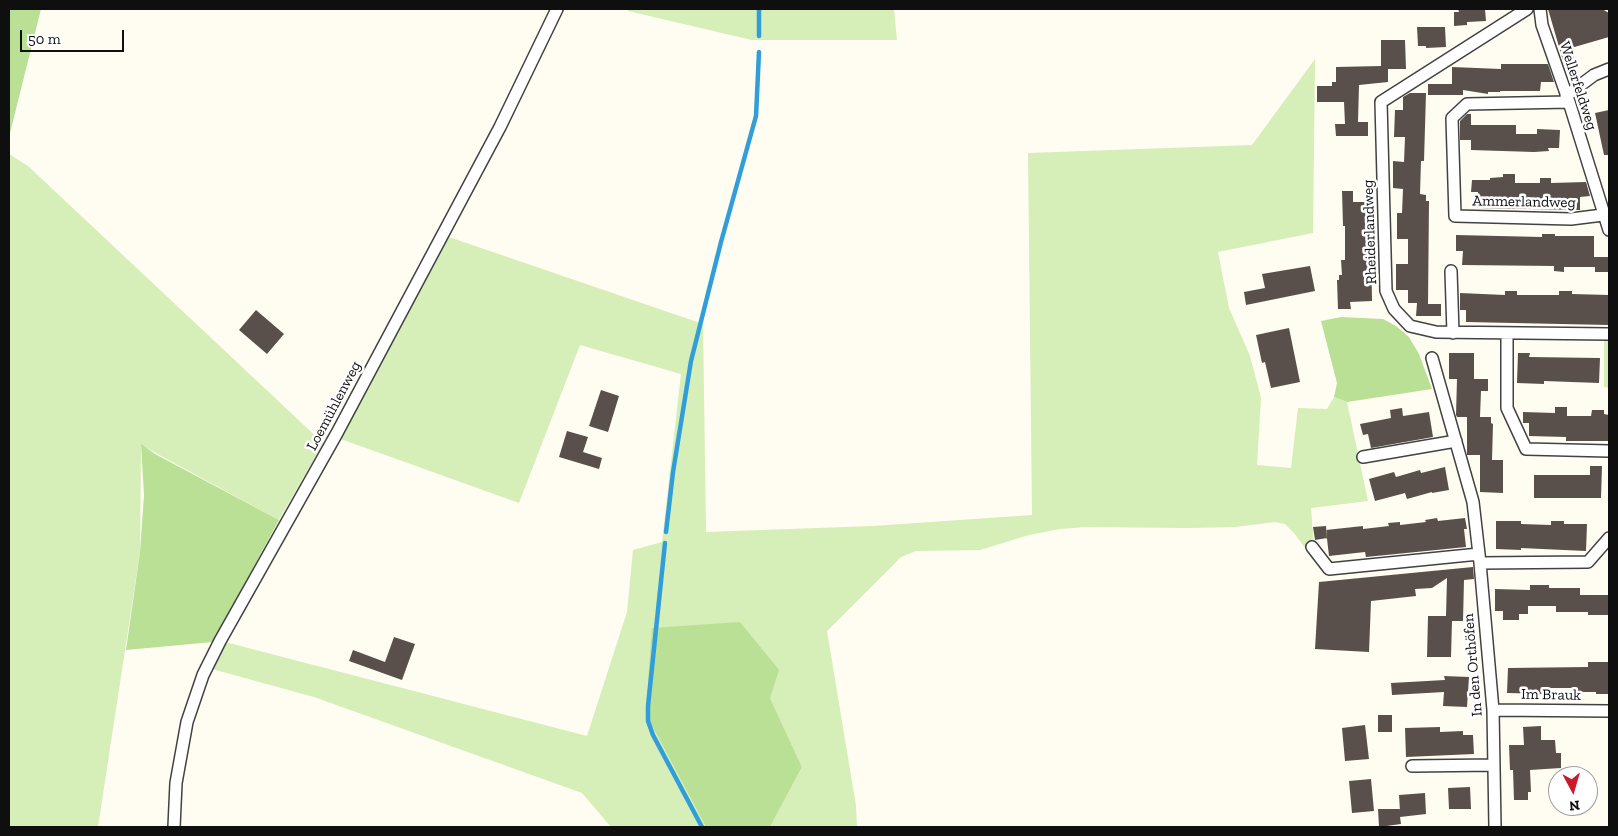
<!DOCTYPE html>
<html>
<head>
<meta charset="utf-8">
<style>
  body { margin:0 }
  #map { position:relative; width:1618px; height:836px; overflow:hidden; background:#fffcf2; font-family:"Zilla Slab",serif }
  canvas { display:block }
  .frame { position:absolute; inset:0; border:10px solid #0f0f0f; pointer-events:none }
  .north { position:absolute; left:1548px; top:766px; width:50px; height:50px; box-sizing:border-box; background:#fff; border:1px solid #9f9f9f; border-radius:50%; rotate:174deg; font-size:14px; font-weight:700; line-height:20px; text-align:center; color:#0f0f0f }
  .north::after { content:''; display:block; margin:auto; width:18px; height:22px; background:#cc1a2b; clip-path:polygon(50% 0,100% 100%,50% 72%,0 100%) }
  .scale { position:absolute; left:20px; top:30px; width:104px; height:22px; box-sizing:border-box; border:2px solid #0f0f0f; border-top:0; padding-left:6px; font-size:15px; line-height:18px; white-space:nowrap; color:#0f0f0f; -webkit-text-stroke:4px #fff; paint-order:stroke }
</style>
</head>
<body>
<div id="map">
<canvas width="1618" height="836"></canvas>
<div class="frame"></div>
<div class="north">N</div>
<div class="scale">50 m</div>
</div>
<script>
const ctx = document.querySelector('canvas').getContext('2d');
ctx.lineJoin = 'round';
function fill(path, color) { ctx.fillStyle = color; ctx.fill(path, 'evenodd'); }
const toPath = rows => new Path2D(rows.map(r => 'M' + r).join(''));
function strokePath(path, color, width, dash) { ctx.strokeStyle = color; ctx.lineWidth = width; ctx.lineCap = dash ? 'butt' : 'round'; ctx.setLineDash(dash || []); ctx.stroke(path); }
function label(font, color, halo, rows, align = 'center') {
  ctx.font = font + ' "Zilla Slab",serif'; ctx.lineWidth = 5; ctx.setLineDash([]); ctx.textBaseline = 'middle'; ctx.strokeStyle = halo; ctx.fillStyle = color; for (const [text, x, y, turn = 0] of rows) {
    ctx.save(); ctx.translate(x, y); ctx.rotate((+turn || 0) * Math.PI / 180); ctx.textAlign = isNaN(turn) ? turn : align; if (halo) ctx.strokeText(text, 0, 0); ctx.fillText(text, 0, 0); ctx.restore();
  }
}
const green = toPath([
  [627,9,894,9,897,40,752,40,628,11],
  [1315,59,1313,233,1218,252,1229,308,1250,356,1261,398,1257,465,1291,468,1298,408,1327,409,1334,397,1347,402,1368,501,1311,508,1315,561,1294,533,1285,524,1275,522,1235,527,1188,528,1086,527,1060,529,1029,535,980,550,916,551,901,557,827,631,856,806,857,827,770,827,802,767,770,698,650,722,706,827,611,827,582,793,314,697,212,669,225,642,587,736,627,612,633,550,662,542,681,374,580,345,519,503,338,438,446,236,703,324,706,532,873,526,1032,515,1028,153,1252,145],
  [9,154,28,166,323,443,279,520,141,445,140,552,98,827,9,827],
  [1604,341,1609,341,1609,388,1604,387]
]);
const forest = toPath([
  [9,9,41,9,9,137],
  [1341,317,1383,319,1396,326,1409,337,1419,354,1432,389,1347,402,1334,397,1337,383,1321,321],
  [141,444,155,454,279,520,213,642,126,650,140,552,144,495],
  [740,622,779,670,770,698,802,767,770,827,706,827,650,722,646,711,652,628]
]);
const stream = toPath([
  [759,36,759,9],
  [666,532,673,472,691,361,721,242,756,116,759,52],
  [665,543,648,706,648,721,653,735,702,827]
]);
const building = toPath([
  [1458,9,1485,9,1486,21,1467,22,1467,25,1454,26,1454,12,1459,12],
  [1548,9,1602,9,1609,13,1609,37,1571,48,1575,61,1564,64],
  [1417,27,1445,27,1446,47,1426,48,1426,46,1418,46],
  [1381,40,1405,40,1406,69,1388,69,1388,82,1359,85,1358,122,1368,122,1368,136,1336,136,1335,124,1345,124,1344,102,1317,102,1317,86,1332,86,1332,82,1336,82,1336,67,1381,66],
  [1501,64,1548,64,1554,82,1541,82,1540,91,1500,91,1500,92,1488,92,1488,94,1463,90,1463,95,1428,95,1428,84,1452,84,1452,67,1501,69],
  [1410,93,1426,93,1424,161,1421,161,1420,194,1426,195,1426,201,1429,201,1428,304,1441,304,1441,316,1416,316,1417,303,1408,303,1408,290,1396,290,1396,264,1408,264,1408,239,1397,239,1397,213,1402,213,1403,189,1393,188,1393,161,1404,162,1405,137,1394,137,1395,110,1403,110,1403,97],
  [1609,110,1609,155,1604,155,1595,113],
  [1467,114,1471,114,1471,125,1516,125,1516,134,1537,134,1537,129,1560,130,1559,148,1548,148,1549,151,1534,152,1471,150,1471,140,1460,140,1460,121],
  [1503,174,1515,174,1515,183,1540,183,1540,178,1551,178,1551,183,1586,182,1590,196,1580,197,1580,210,1477,208,1478,192,1471,192,1472,180,1490,180,1490,178,1503,177],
  [1342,191,1353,191,1353,202,1365,202,1366,240,1371,240,1372,301,1350,302,1351,309,1338,309,1337,280,1339,280,1339,275,1342,275,1341,260,1345,260,1345,226,1343,226],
  [1542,234,1555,234,1555,236,1594,236,1594,257,1609,257,1609,272,1595,272,1595,267,1564,267,1564,272,1554,271,1554,266,1462,265,1463,251,1456,251,1456,235,1542,237],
  [1310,266,1315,291,1246,305,1244,292,1265,288,1262,274],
  [1505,291,1517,291,1517,295,1559,295,1559,291,1572,291,1572,294,1609,295,1609,325,1466,322,1466,310,1460,310,1460,293,1505,295],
  [256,310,284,334,267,354,239,330],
  [1289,328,1300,382,1271,388,1265,362,1262,363,1256,335],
  [1449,353,1474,353,1474,379,1488,379,1488,391,1481,391,1480,417,1491,417,1491,423,1493,424,1492,460,1503,460,1503,493,1480,492,1480,455,1467,455,1467,417,1457,417,1456,415,1457,379,1449,379],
  [1518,353,1530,353,1529,357,1600,358,1599,383,1544,381,1544,384,1517,383],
  [601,390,619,396,608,432,589,426],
  [1555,407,1567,407,1567,416,1591,416,1592,410,1604,410,1604,414,1609,415,1609,441,1566,441,1566,437,1529,436,1529,423,1523,423,1523,412,1555,413],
  [1402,408,1403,416,1429,412,1433,437,1371,448,1368,434,1363,435,1360,424,1391,418,1390,410],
  [567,431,588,437,583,452,602,458,599,469,559,457],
  [1590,466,1602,466,1601,498,1534,498,1534,475,1590,475],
  [1445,467,1449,490,1432,493,1432,492,1407,499,1405,493,1375,501,1369,479,1394,472,1396,477,1420,470,1421,473],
  [1437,518,1438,521,1465,518,1467,529,1464,529,1466,547,1366,557,1365,552,1329,556,1326,530,1363,526,1363,529,1389,526,1388,523,1400,522,1400,525,1426,522,1425,520],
  [1496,521,1521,521,1521,524,1551,525,1551,521,1564,521,1564,524,1587,524,1586,551,1521,548,1521,550,1496,549],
  [1326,526,1327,538,1315,540,1313,527],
  [1473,567,1474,579,1464,580,1463,621,1452,621,1451,657,1427,657,1428,616,1446,616,1447,578,1432,588,1415,589,1416,596,1371,601,1369,652,1315,649,1319,582],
  [1530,585,1549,585,1549,588,1580,588,1580,595,1609,595,1609,615,1588,615,1588,612,1556,612,1556,606,1528,606,1528,614,1519,614,1519,620,1503,620,1503,611,1495,611,1495,589,1530,590],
  [394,637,415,644,402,680,349,661,353,650,385,662],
  [1588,662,1609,662,1609,694,1596,694,1596,692,1573,692,1573,688,1550,688,1549,694,1507,693,1508,668,1588,667],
  [1444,676,1469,677,1467,707,1443,706,1444,692,1392,695,1391,683,1445,680],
  [1378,715,1392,715,1392,732,1378,732],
  [1365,725,1369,759,1345,761,1342,728],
  [1541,726,1541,740,1555,740,1556,753,1561,753,1561,768,1530,770,1531,792,1528,792,1528,800,1514,800,1513,770,1510,770,1509,745,1524,745,1523,727],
  [1440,727,1440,732,1463,731,1463,735,1473,735,1474,754,1406,757,1405,728],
  [1371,779,1374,811,1352,813,1349,781],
  [1470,787,1471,809,1449,809,1448,788],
  [1425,793,1426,814,1400,817,1401,824,1379,827,1378,809,1400,809,1400,811,1399,795]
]);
const street = toPath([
  [1527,9,1381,102,1386,291,1394,309,1410,326,1436,332,1609,334],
  [1540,9,1542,25,1569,102,1609,230],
  [1566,96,1594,75,1609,69],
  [1569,102,1467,104,1452,118,1455,216,1571,219,1603,215],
  [1451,271,1453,333],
  [1507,334,1507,408,1526,449,1609,451],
  [1432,358,1473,502,1480,563,1493,710,1495,827],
  [1363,457,1456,441],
  [1312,547,1329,569,1479,554],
  [1480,563,1588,562,1609,538],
  [1493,710,1609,711],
  [1412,766,1494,765],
  [174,827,176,783,187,722,203,675,220,641,337,433,500,127,557,9]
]);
const streetNames = [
  ["Wellerfeldweg",1578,86,72],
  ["Ammerlandweg",1524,202,1],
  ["Rheiderlandweg",1370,232,-92],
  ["Loemühlenweg",334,406,-62],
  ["In den Orthöfen",1473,665,-95],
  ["Im Brauk",1551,695,1]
];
fill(green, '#d6eeb7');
fill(forest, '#bae095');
strokePath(stream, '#329ed9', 4.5);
fill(building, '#59504b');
strokePath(street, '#424242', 14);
strokePath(street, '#fff', 11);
label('15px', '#0f0f0f', '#fff', streetNames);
</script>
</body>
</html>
